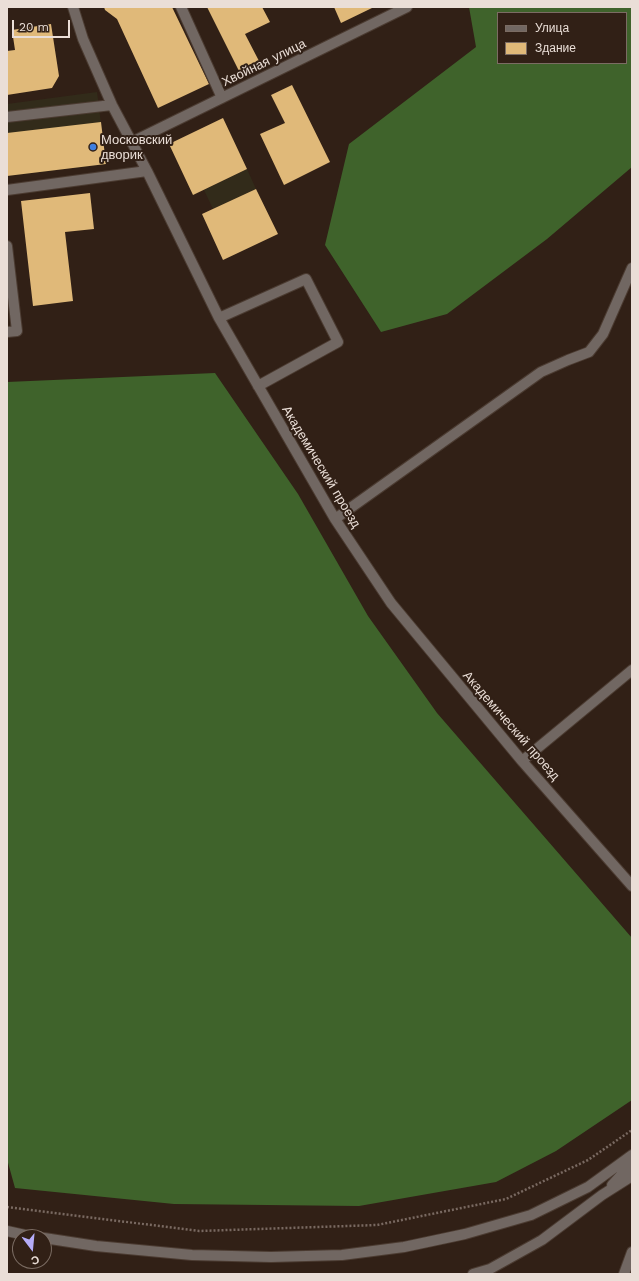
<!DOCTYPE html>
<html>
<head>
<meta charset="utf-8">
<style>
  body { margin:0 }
  #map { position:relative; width:639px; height:1281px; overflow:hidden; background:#312016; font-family:"Work Sans",sans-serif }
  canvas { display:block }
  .frame { position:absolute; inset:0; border:8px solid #eaded7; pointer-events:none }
  .legend { position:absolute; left:497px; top:12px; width:130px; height:52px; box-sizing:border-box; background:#312016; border:1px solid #7b6c63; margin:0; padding:5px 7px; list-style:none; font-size:12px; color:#eaded7 }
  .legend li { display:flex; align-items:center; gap:8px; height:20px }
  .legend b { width:20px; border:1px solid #7b6c63 }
  .north { position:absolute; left:12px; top:1229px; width:40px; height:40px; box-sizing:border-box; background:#312016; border:1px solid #7b6c63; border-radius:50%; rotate:164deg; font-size:11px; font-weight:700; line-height:16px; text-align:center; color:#eaded7 }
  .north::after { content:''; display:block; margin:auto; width:14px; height:18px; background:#b5acf8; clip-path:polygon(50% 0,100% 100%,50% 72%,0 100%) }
  .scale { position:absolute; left:12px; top:20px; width:58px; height:18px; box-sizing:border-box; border:2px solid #eaded7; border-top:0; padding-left:5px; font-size:12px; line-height:14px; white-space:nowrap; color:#eaded7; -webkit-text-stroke:3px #312016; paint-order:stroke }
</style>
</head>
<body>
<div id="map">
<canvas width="639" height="1281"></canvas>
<div class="frame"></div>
<ul class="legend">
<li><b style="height:5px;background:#716762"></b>Улица</li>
<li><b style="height:11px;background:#e0b979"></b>Здание</li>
</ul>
<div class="north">С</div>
<div class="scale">20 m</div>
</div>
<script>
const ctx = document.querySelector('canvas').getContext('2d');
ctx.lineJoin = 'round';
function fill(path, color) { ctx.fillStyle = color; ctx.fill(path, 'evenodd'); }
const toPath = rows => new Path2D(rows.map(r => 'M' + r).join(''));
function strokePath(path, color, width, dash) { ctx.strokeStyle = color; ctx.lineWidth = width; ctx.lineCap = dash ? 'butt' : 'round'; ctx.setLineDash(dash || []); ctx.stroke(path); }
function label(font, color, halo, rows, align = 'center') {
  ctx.font = font + ' "Work Sans",sans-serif'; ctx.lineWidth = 4; ctx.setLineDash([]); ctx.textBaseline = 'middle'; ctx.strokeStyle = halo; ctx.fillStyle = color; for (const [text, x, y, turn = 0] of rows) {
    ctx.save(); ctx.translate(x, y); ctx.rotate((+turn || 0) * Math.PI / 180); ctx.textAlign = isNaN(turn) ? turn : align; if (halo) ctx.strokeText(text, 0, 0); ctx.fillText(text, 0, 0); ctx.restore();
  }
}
const industrial = toPath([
  [97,92,106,164,7,176,7,104],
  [247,169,256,189,213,209,204,190]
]);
const forest = toPath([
  [469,7,632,7,632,167,547,239,447,314,381,332,325,245,349,144,476,47],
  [498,13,626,13,626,63,498,63],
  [215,373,298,494,368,616,437,713,632,938,632,1100,556,1151,496,1182,359,1206,174,1204,15,1188,7,1159,7,382]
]);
const building = toPath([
  [104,7,172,7,209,84,158,108,117,19,105,10],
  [207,7,262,7,270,22,245,34,259,61,239,71],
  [334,7,372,7,372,8,341,23],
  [51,24,59,76,52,88,7,95,7,51,15,50,12,30],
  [292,85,330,162,284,185,260,134,285,123,271,95],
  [223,118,247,169,193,195,169,144],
  [101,122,106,164,7,176,7,133],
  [256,189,278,234,223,260,202,214],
  [90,193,94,229,65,232,73,301,33,306,21,201]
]);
const path = toPath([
  [7,1207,199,1231,377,1225,506,1199,588,1160,632,1130]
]);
const minor = toPath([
  [73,7,83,39,112,105,147,171,219,318,335,519,391,603,522,761,632,886],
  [181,7,222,98],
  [7,117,112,105],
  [132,142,407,7],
  [7,190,147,171],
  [7,246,17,331,7,332],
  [219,318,306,279,338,342,258,386],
  [335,519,541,372,568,360,589,352,603,334,632,268],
  [522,761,632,670],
  [612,1185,632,1163],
  [7,1231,34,1237],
  [44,1238,96,1246,192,1255,271,1257,342,1255,404,1247,465,1234,531,1215,588,1187,632,1155],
  [473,1274,490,1269,542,1240,602,1195,632,1176],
  [624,1274,632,1252]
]);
const markers = [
  [93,147,4,"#3f7fe0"]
];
const streetNames = [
  ["Хвойная улица",264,63,-26],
  ["Академический проезд",321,467,59],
  ["Академический проезд",511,726,49]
];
const poiNames = [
  ["Московский",101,140],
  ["дворик",101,155]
];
fill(industrial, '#322b1a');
fill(forest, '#3f632b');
fill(building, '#e0b979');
strokePath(minor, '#4b3b31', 12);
strokePath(path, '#796961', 2.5, [2, 2]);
strokePath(minor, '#716762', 10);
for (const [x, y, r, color] of markers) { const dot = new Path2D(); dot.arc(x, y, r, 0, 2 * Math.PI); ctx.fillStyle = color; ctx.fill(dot); strokePath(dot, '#312016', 1.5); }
label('13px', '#eaded7', '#312016', streetNames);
label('13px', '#eaded7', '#312016', poiNames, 'left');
</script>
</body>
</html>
